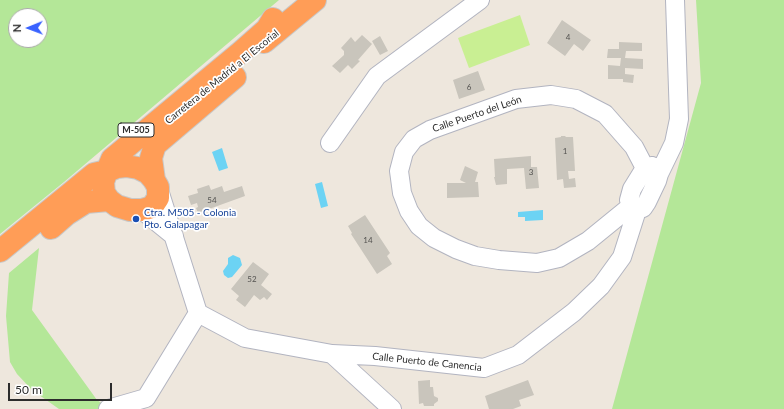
<!DOCTYPE html>
<html>
<head>
<meta charset="utf-8">
<style>
  body { margin:0 }
  #map { position:relative; width:784px; height:409px; overflow:hidden; background:#eee7dd; font-family:Lato,sans-serif }
  canvas { display:block }
  .north { position:absolute; left:8px; top:8px; width:40px; height:40px; box-sizing:border-box; background:#fff; border:1px solid #ababab; border-radius:50%; rotate:269deg; font-size:11px; font-weight:700; line-height:16px; text-align:center; color:#2c2c2c }
  .north::after { content:''; display:block; margin:auto; width:14px; height:18px; background:#3962ff; clip-path:polygon(50% 0,100% 100%,50% 72%,0 100%) }
  .scale { position:absolute; left:8px; top:383px; width:104px; height:18px; box-sizing:border-box; border:2px solid #2c2c2c; border-top:0; padding-left:5px; font-size:12px; line-height:14px; white-space:nowrap; color:#2c2c2c; -webkit-text-stroke:3px #fff; paint-order:stroke }
</style>
</head>
<body>
<div id="map">
<canvas width="784" height="409"></canvas>
<div class="north">N</div>
<div class="scale">50 m</div>
</div>
<script>
const ctx = document.querySelector('canvas').getContext('2d');
ctx.lineJoin = 'round';
function fill(path, color) { ctx.fillStyle = color; ctx.fill(path, 'evenodd'); }
const toPath = rows => new Path2D(rows.map(r => 'M' + r).join(''));
function strokePath(path, color, width, dash) { ctx.strokeStyle = color; ctx.lineWidth = width; ctx.lineCap = dash ? 'butt' : 'round'; ctx.setLineDash(dash || []); ctx.stroke(path); }
function label(font, color, halo, rows, align = 'center') {
  ctx.font = font + ' Lato,sans-serif'; ctx.lineWidth = 3.5; ctx.setLineDash([]); ctx.textBaseline = 'middle'; ctx.strokeStyle = halo; ctx.fillStyle = color; for (const [text, x, y, turn = 0] of rows) {
    ctx.save(); ctx.translate(x, y); ctx.rotate((+turn || 0) * Math.PI / 180); ctx.textAlign = isNaN(turn) ? turn : align; if (halo) ctx.strokeText(text, 0, 0); ctx.fillText(text, 0, 0); ctx.restore();
  }
}
const green = toPath([
  [0,0,279,0,64,182,0,234],
  [16,16,40,16,40,40,16,40],
  [696,0,784,0,784,409,612,409,701,83],
  [39,248,32,310,97,400,110,409,59,409,32,390,17,374,10,362,6,316,9,273]
]);
const pitch = toPath([
  [520,15,530,45,469,68,458,38]
]);
const water = toPath([
  [222,148,228,168,219,171,212,152],
  [322,182,328,206,321,208,315,184],
  [543,210,543,220,525,221,525,217,518,217,518,212],
  [233,255,240,258,242,265,232,277,228,278,224,275,223,271,228,264,228,258]
]);
const building = toPath([
  [562,20,591,40,583,51,574,44,565,56,547,43],
  [362,35,372,44,358,60,360,61,352,69,348,65,340,73,332,66,344,55,344,51,341,48,351,37,355,42],
  [380,36,388,51,380,55,372,41],
  [619,42,642,43,642,51,626,51,625,58,643,59,643,69,625,68,625,74,634,75,633,83,623,82,623,79,608,79,608,65,620,66,621,58,607,58,608,49,619,49],
  [478,71,485,90,459,99,453,80],
  [561,136,565,136,566,137,573,137,575,171,568,171,569,179,575,178,576,187,564,188,563,179,557,180,555,138,561,137],
  [531,156,531,167,537,167,539,188,526,189,524,168,507,169,507,184,496,185,494,177,495,177,494,159],
  [465,166,478,172,475,182,478,182,479,197,447,198,447,183,466,183,460,180],
  [209,185,211,190,222,186,224,192,242,186,245,196,198,213,196,208,198,207,197,203,191,205,188,196,198,193,197,189],
  [365,215,390,253,387,256,392,264,377,274,351,234,352,233,348,226],
  [253,262,269,274,261,285,272,294,267,300,264,297,260,300,254,295,245,307,236,300,239,296,231,289],
  [430,380,430,387,433,387,434,396,438,398,438,401,434,404,434,406,424,406,423,403,419,404,418,381],
  [528,380,534,395,519,400,521,406,513,409,489,409,485,396]
]);
const minor = toPath([
  [330,143,377,76,480,0],
  [652,166,656,168,659,174,657,181,647,202,643,208,637,210,631,206,629,200,632,189,645,168,652,166],
  [659,174,674,143,679,119,675,0],
  [158,187,198,313,245,338,332,354,392,409],
  [631,206,588,241,559,258,537,263,499,260,475,256,456,249,434,238,419,226,409,211,402,193,399,171,404,152,414,139,430,130,516,99,551,95,576,99,605,114,634,147,645,168],
  [142,210,174,236],
  [332,354,375,356,484,368,518,355,574,312,601,286,622,257,637,210],
  [108,409,146,398,198,313]
]);
const highway = toPath([
  [264,42,315,0],
  [154,180,151,158,155,145,235,77],
  [51,228,67,214,86,202,109,200],
  [0,251,94,174,107,171,117,167,126,166,138,168,148,173,154,180,158,187,158,198,152,207,142,210,130,210,117,206,109,200,104,193,103,182,107,171,112,159,241,52,267,29,273,19]
]);
const markers = [
  [136,219,4,"#1a4fb4"]
];
const numberNames = [
  ["4",568,37],
  ["6",469,87],
  ["1",565,151],
  ["3",531,172],
  ["54",212,200],
  ["14",368,240],
  ["52",252,279]
];
const shields = [
  [136,130,36]
];
const shieldNames = [
  ["M-505",136,130]
];
const streetNames = [
  ["Carretera de Madrid a El Escorial",222,77,-39],
  ["Calle Puerto del León",477,114,-19],
  ["Calle Puerto de Canencia",427,362,6]
];
const transitNames = [
  ["Ctra. M505 - Colonia",144,213],
  ["Pto. Galapagar",144,225]
];
fill(green, '#b4e798');
fill(pitch, '#c9ef93');
fill(water, '#6cd3f4');
fill(building, '#c9c5bc');
strokePath(minor, '#b2b4c0', 20);
strokePath(highway, '#c8c8c8', 24);
strokePath(minor, '#fff', 18);
strokePath(highway, '#ff9d57', 22);
for (const [x, y, r, color] of markers) { const dot = new Path2D(); dot.arc(x, y, r, 0, 2 * Math.PI); ctx.fillStyle = color; ctx.fill(dot); strokePath(dot, '#fff', 1.5); }
label('8px', '#535250', null, numberNames);
for (const [x, y, w] of shields) { const box = new Path2D(); box.roundRect(x - w / 2, y - 7, w, 14, 3); ctx.fillStyle = '#fff'; ctx.fill(box); strokePath(box, '#2c2c2c', 1); }
label('bold 9px', '#2c2c2c', null, shieldNames);
label('10px', '#2c2c2c', '#fff', streetNames);
label('10px', '#164399', '#fff', transitNames, 'left');
</script>
</body>
</html>
